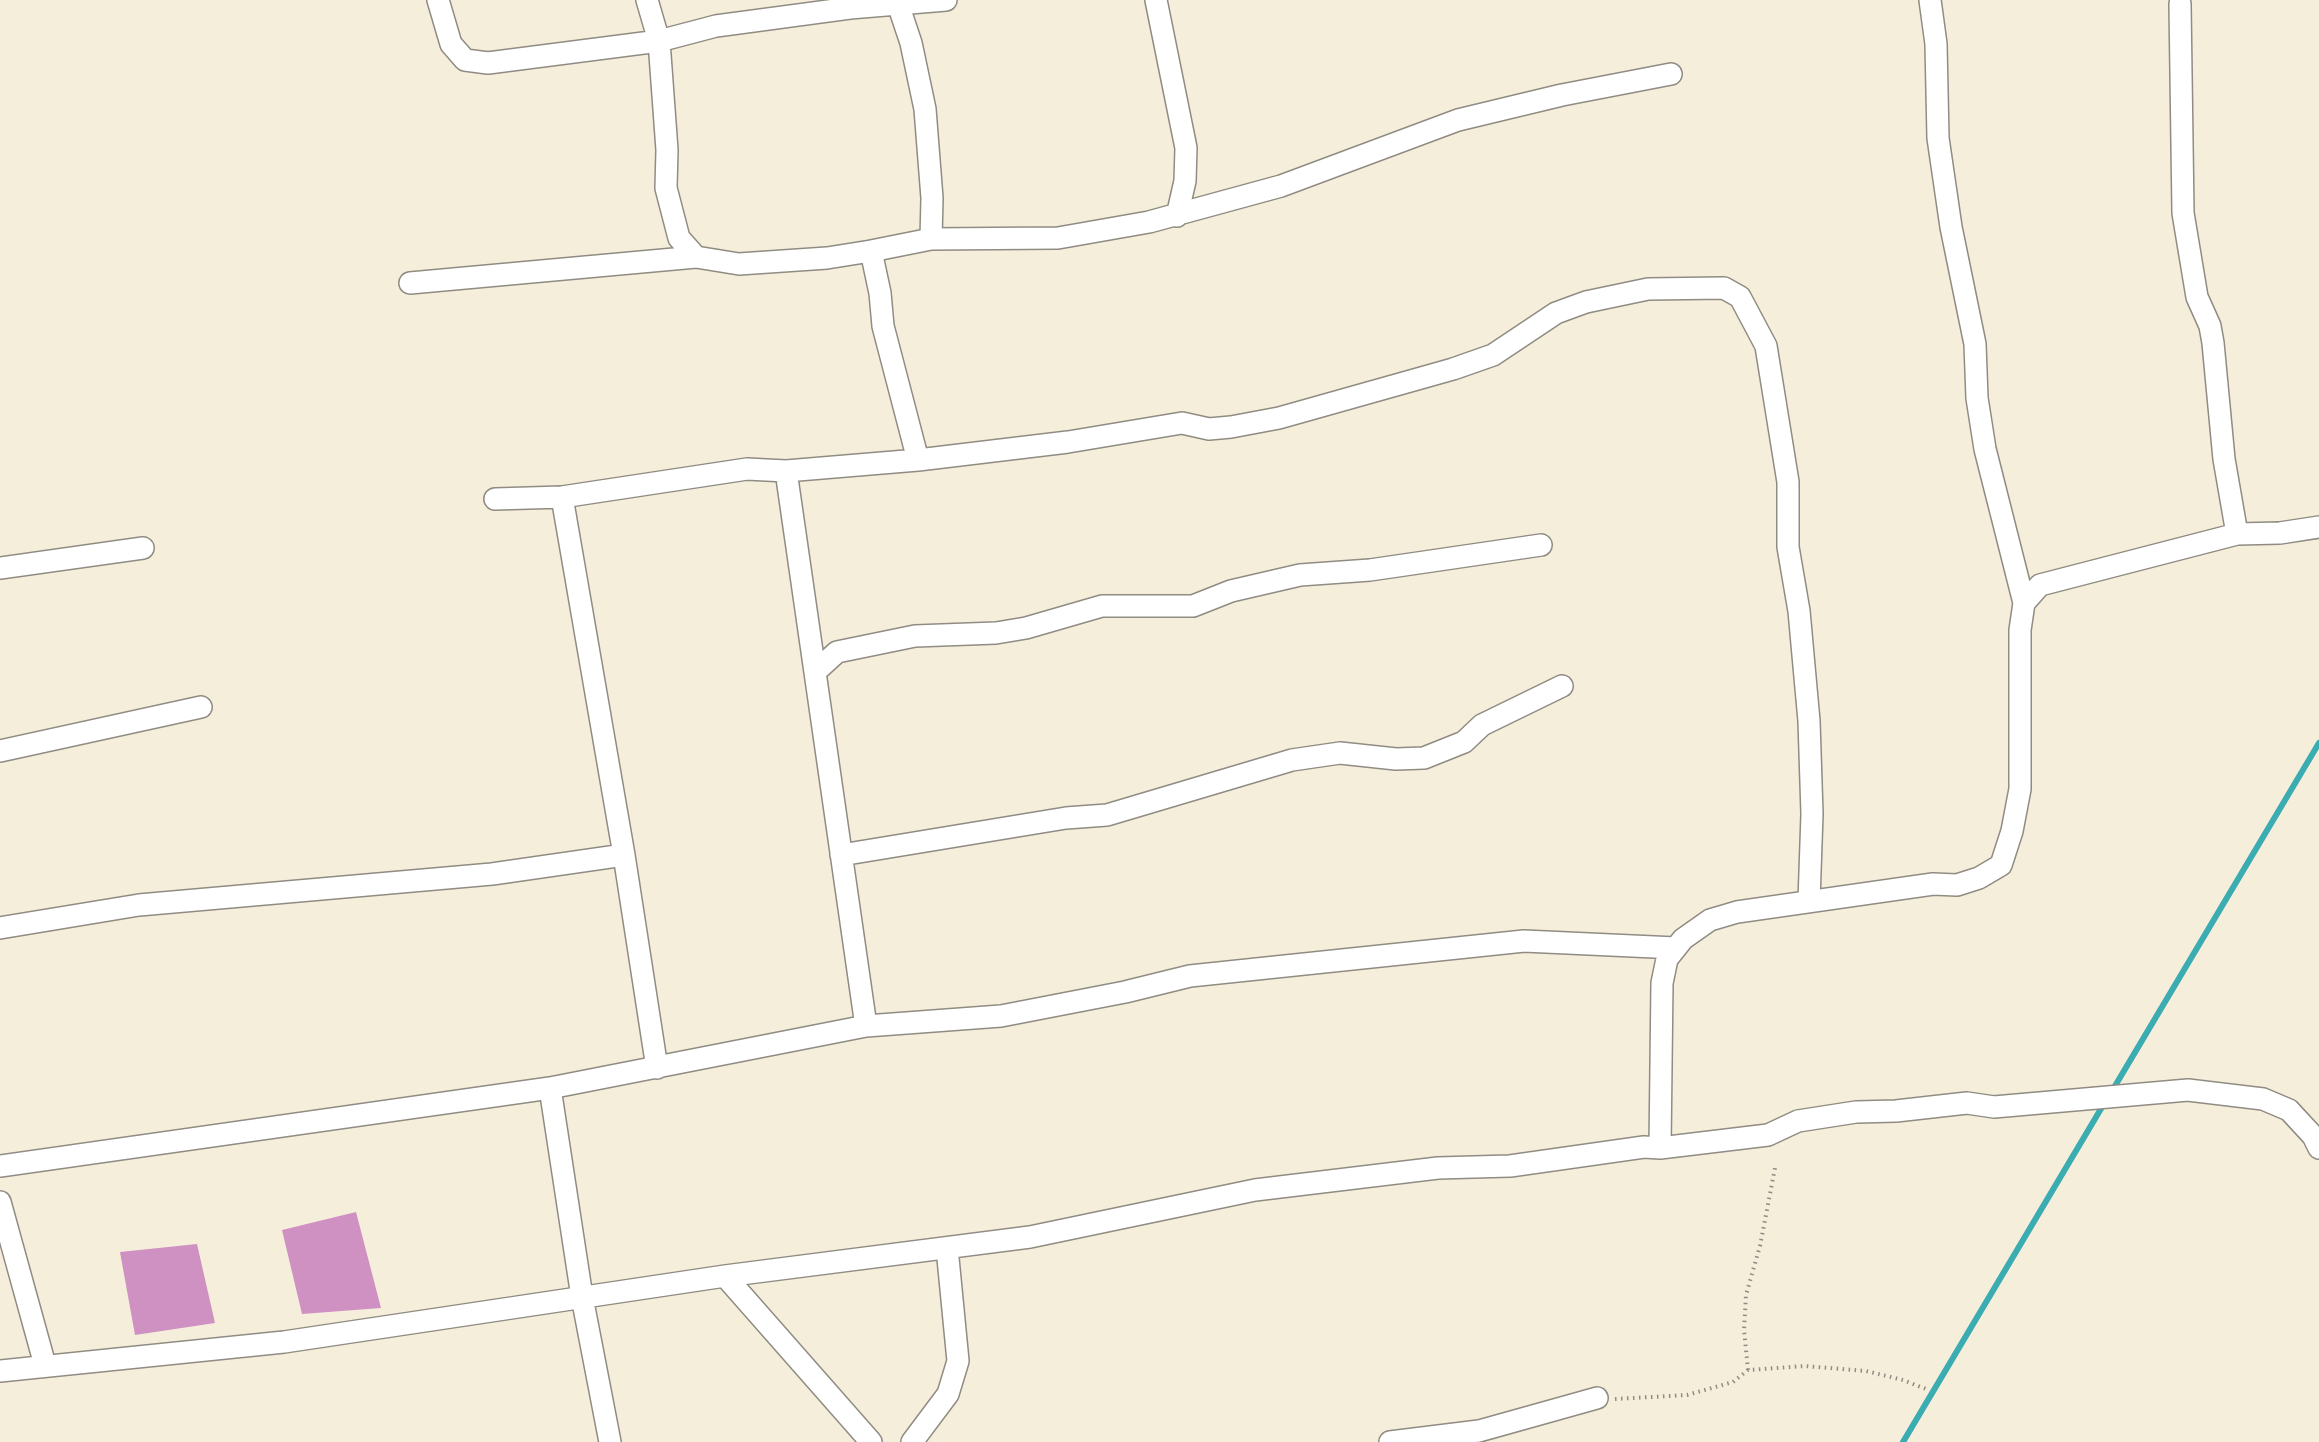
<!DOCTYPE html>
<html>
<head>
<meta charset="utf-8">
<style>
  body { margin:0 }
  canvas { display:block; background:#f5eedb }
</style>
</head>
<body>
<canvas width="2319" height="1442"></canvas>
<script>
const ctx = document.querySelector('canvas').getContext('2d');
ctx.lineJoin = 'round';
const toPath = rows => new Path2D(rows.map(r => 'M' + r).join(''));
function strokePath(path, color, width, dash) { ctx.strokeStyle = color; ctx.lineWidth = width; ctx.lineCap = dash ? 'butt' : 'round'; ctx.setLineDash(dash || []); ctx.stroke(path); }
function fill(path, color) { ctx.fillStyle = color; ctx.fill(path, 'evenodd'); }
const stream = toPath([
  [2112,1091,2319,743],
  [1903,1442,2105,1102]
]);
const building = toPath([
  [356,1212,381,1308,302,1314,282,1230],
  [197,1244,215,1323,135,1335,120,1252]
]);
const path = toPath([
  [1748,1370,1744,1330,1746,1295,1760,1246,1775,1168],
  [1615,1399,1687,1395,1733,1382,1748,1370,1805,1366,1866,1371,1903,1380,1926,1389]
]);
const street = toPath([
  [438,0,451,44,465,60,488,63,659,41,716,26,850,8,946,0],
  [647,0,659,41,667,150,666,188,679,238,696,257,739,264,827,258,871,251,880,293,883,326,918,460],
  [1156,0,1186,148,1185,181,1177,216],
  [1930,0,1936,44,1938,138,1951,227,1975,344,1977,398,1985,449,2024,603],
  [898,4,911,43,925,109,932,198,931,239],
  [2180,4,2183,213,2197,297,2210,326,2213,343,2224,459,2237,534],
  [871,251,931,239,1058,238,1149,222,1281,186,1458,120,1562,95,1671,74],
  [410,283,696,257],
  [786,471,918,460,1068,442,1182,423,1209,429,1231,427,1279,418,1453,369,1493,355,1556,313,1586,302,1648,289,1724,288,1740,297,1766,346,1788,482,1788,547,1799,611,1809,721,1812,814,1809,901],
  [562,497,624,855,657,1068],
  [495,499,562,497,747,469,786,471,866,1026],
  [0,568,143,548],
  [815,672,837,652,915,636,996,633,1026,628,1102,606,1193,606,1231,591,1300,575,1370,570,1541,545],
  [0,751,201,707],
  [841,855,1066,818,1107,815,1292,760,1340,753,1396,759,1424,758,1464,742,1482,725,1562,686],
  [0,928,139,905,492,874,624,855],
  [550,1088,582,1297,610,1442],
  [1660,1148,1768,1135,1798,1121,1856,1112,1896,1111,1967,1103,1994,1107,2188,1090,2263,1099,2289,1110,2313,1136,2319,1148],
  [0,1166,550,1088,866,1026,1001,1016,1125,992,1190,976,1524,941,1676,948],
  [0,1202,45,1365],
  [725,1276,871,1442],
  [0,1371,284,1342,725,1276,1030,1237,1255,1190,1438,1168,1510,1166,1644,1147,1660,1148,1662,983,1667,959,1683,939,1710,920,1737,912,1933,884,1957,885,1979,878,2001,865,2012,831,2020,789,2020,630,2024,603,2040,585,2237,534,2280,533,2319,527],
  [912,1442,948,1394,958,1361,947,1248],
  [1390,1442,1479,1431,1597,1398]
]);
strokePath(stream, '#3aacb2', 6);
fill(building, '#cf91c2');
strokePath(street, '#908c83', 24);
strokePath(path, '#908c83', 4, [1.5, 4.5]);
strokePath(street, '#fff', 21);
</script>
</body>
</html>
